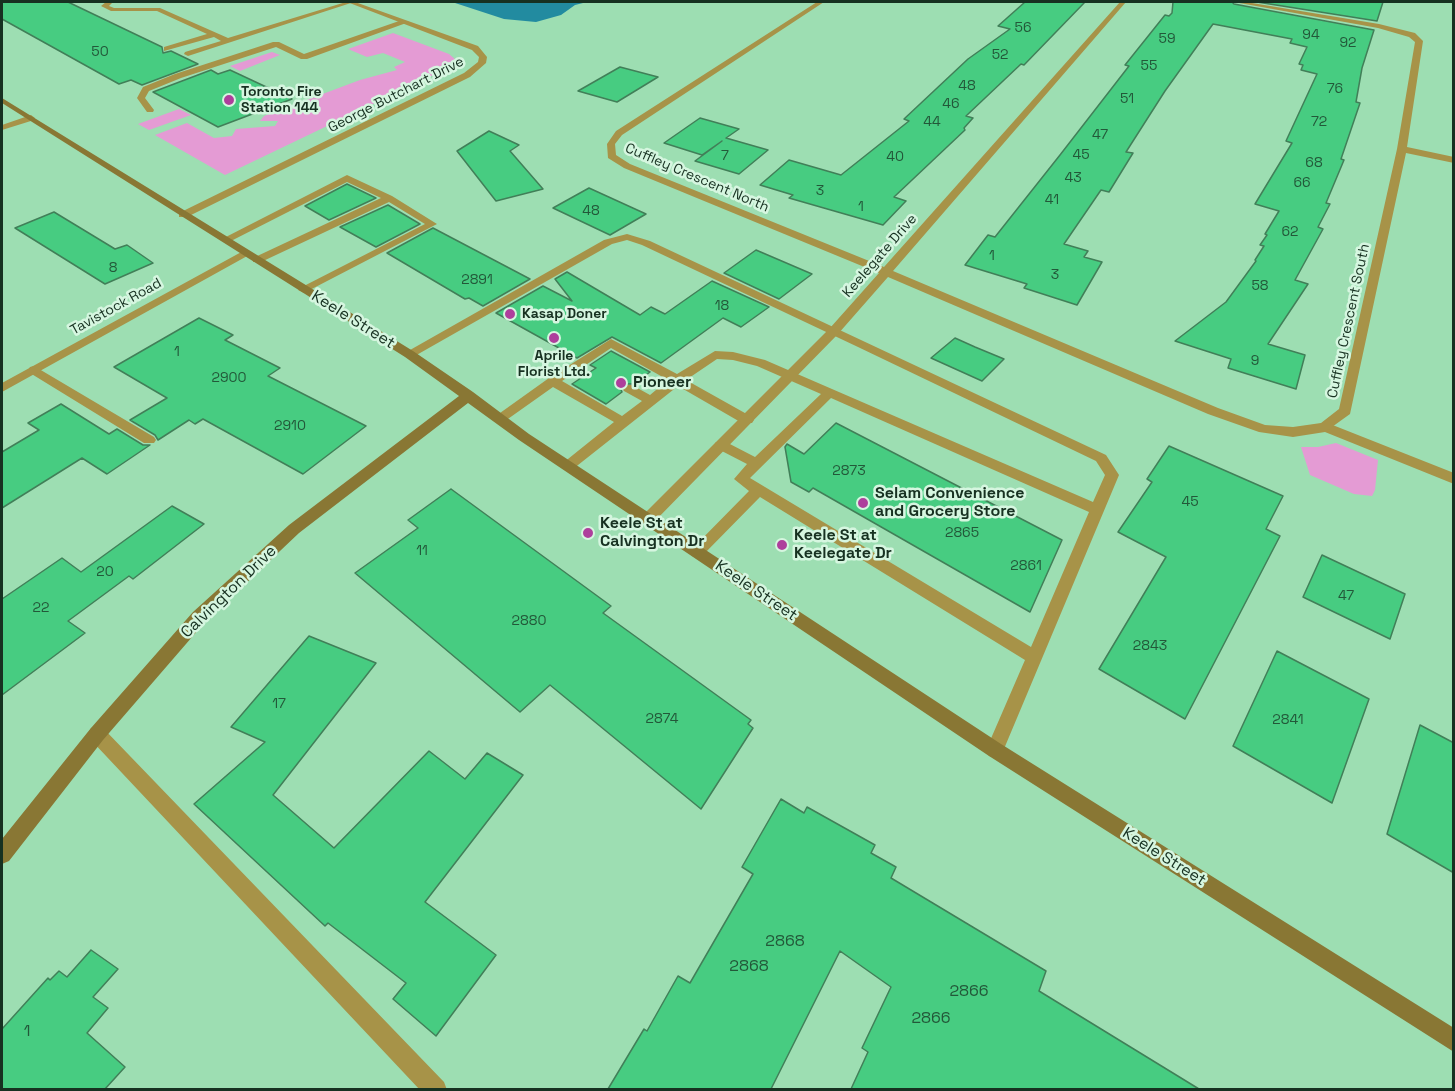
<!DOCTYPE html>
<html>
<head>
<meta charset="utf-8">
<style>
  body { margin:0 }
  #map { position:relative; width:1455px; height:1091px; overflow:hidden; background:#9ddeb2; font-family:"Space Grotesk",sans-serif }
  canvas { display:block }
  .frame { position:absolute; inset:0; border:3px solid #173121; pointer-events:none }
</style>
</head>
<body>
<div id="map">
<canvas width="1455" height="1091"></canvas>
<div class="frame"></div>
</div>
<script>
const ctx = document.querySelector('canvas').getContext('2d');
ctx.lineJoin = 'round';
function fill(path, color) { ctx.fillStyle = color; ctx.fill(path, 'evenodd'); }
const toPath = rows => new Path2D(rows.map(r => 'M' + r).join(''));
function strokePath(path, color, width, dash) { ctx.strokeStyle = color; ctx.lineWidth = width; ctx.lineCap = dash ? 'butt' : 'round'; ctx.setLineDash(dash || []); ctx.stroke(path); }
function label(font, color, halo, rows, align = 'center') {
  ctx.font = font + ' "Space Grotesk",sans-serif'; ctx.lineWidth = 5; ctx.setLineDash([]); ctx.textBaseline = 'middle'; ctx.strokeStyle = halo; ctx.fillStyle = color; for (const [text, x, y, turn = 0] of rows) {
    ctx.save(); ctx.translate(x, y); ctx.rotate((+turn || 0) * Math.PI / 180); ctx.textAlign = isNaN(turn) ? turn : align; if (halo) ctx.strokeText(text, 0, 0); ctx.fillText(text, 0, 0); ctx.restore();
  }
}
const green = toPath([
  [393,33,449,54,456,60,448,68,225,175,155,135,187,123,214,138,232,136,236,129,275,126,278,121,260,121,264,116,360,80,397,70,394,67,405,62,383,53,367,57,348,49],
  [272,52,280,55,240,71,230,66],
  [179,109,191,115,149,130,138,124],
  [1336,443,1378,460,1375,490,1372,496,1354,494,1310,475,1301,447,1318,447]
]);
const water = toPath([
  [452,2,587,2,575,5,561,15,536,22,504,19]
]);
const building = toPath([
  [2,2,68,2,162,47,163,53,171,51,198,64,142,85,131,80,119,84,2,19,2,2],
  [1025,2,1085,2,1024,65,1021,64,966,116,973,118,964,128,965,130,894,197,906,201,883,225,789,198,793,195,760,185,789,160,841,175,909,121,904,119,968,59,1010,29,998,26,1025,2],
  [1173,2,1232,2,1234,4,1374,30,1362,68,1356,102,1360,103,1341,159,1344,160,1326,203,1330,204,1318,227,1323,229,1295,280,1308,284,1268,344,1305,355,1296,389,1228,368,1231,359,1175,341,1226,302,1256,261,1255,260,1264,246,1260,245,1267,235,1265,234,1279,211,1255,204,1292,143,1286,141,1317,74,1301,70,1303,65,1299,64,1307,47,1290,43,1292,39,1213,24,1165,91,1126,152,1133,153,1109,192,1101,190,1064,244,1088,251,1084,257,1102,262,1077,305,1024,288,1027,284,965,265,988,235,995,237,1060,155,1129,66,1125,65,1165,15,1169,16,1172,13,1173,2],
  [1257,2,1383,2,1377,21,1257,2],
  [620,67,658,77,617,102,578,91,620,67],
  [211,70,218,74,230,70,292,99,218,127,153,92,211,70],
  [700,118,739,129,726,138,768,150,739,174,695,161,722,141,702,155,664,143,700,118],
  [489,131,519,145,510,151,543,189,496,201,457,151,489,131],
  [347,184,376,198,329,220,305,206,347,184],
  [589,188,646,214,610,235,553,208,589,188],
  [388,205,420,224,376,247,340,227,388,205],
  [54,212,115,249,127,245,153,263,105,284,15,228,54,212],
  [433,228,530,279,483,306,469,298,465,299,387,253,433,228],
  [756,250,812,274,779,299,724,273,756,250],
  [567,272,640,315,651,307,665,314,712,281,769,307,741,327,723,318,661,363,612,337,577,358,496,313,543,286,572,301,555,279,567,272],
  [199,318,233,335,225,340,280,368,268,376,366,426,303,474,203,419,195,424,189,420,158,440,155,435,130,420,167,398,114,367,199,318],
  [955,338,975,347,1004,359,982,381,931,358,955,338],
  [611,351,650,372,634,384,622,384,620,387,622,392,606,404,572,384,596,368,590,365,611,351],
  [61,404,109,434,117,429,143,445,150,445,107,474,82,458,2,508,2,452,39,430,28,423,61,404],
  [836,423,1062,540,1030,612,813,488,809,492,791,482,785,447,787,444,804,454,836,423],
  [1169,446,1283,496,1266,529,1280,536,1185,719,1099,669,1166,557,1118,532,1152,482,1147,479,1169,446],
  [451,489,611,606,603,613,751,720,748,724,753,728,701,809,550,685,520,712,355,573,418,528,408,520,451,489],
  [172,506,204,524,133,579,129,576,68,621,85,633,2,695,2,599,62,558,81,572,172,506],
  [1322,555,1405,594,1390,639,1303,597,1322,555],
  [309,636,376,663,273,795,334,848,429,751,465,779,487,753,523,775,425,902,496,955,436,1036,393,999,406,983,328,923,325,926,194,804,265,742,231,727,309,636],
  [1277,651,1369,699,1332,803,1233,746,1277,651],
  [1420,725,1454,743,1454,873,1387,834,1420,725],
  [781,799,804,813,807,807,875,845,871,853,896,867,891,878,1046,971,1039,991,1199,1089,851,1089,868,1052,862,1048,891,987,840,951,771,1089,608,1089,644,1029,647,1031,678,976,690,983,753,874,742,867,781,799],
  [91,950,118,969,93,997,108,1008,87,1033,125,1067,105,1089,2,1089,2,1029,48,978,50,980,59,971,67,977,91,950]
]);
const lane = toPath([
  [106,2,113,2,109,6,114,8,160,8,228,38,346,2,354,2,188,56,184,54,185,52,221,41,214,37,164,51,164,47,207,34,157,11,111,11,101,6,106,2],
  [402,20,409,22,307,59,301,59,276,47,181,78,149,91,145,98,154,110,153,112,147,112,137,98,143,87,175,74,273,42,279,42,304,54,402,20],
  [31,115,35,118,34,120,2,130,2,125,31,115],
  [347,175,392,196,437,224,304,293,298,290,300,288,425,224,389,202,261,262,253,262,253,258,381,198,347,182,229,242,220,240,347,175],
  [627,234,650,241,1106,455,1119,475,1001,756,995,758,989,756,986,750,1025,660,760,497,702,556,697,558,692,556,689,552,749,491,734,479,747,464,716,448,714,445,716,442,726,442,755,457,821,394,757,366,733,360,717,359,686,380,752,417,754,420,752,423,742,423,678,386,573,469,568,471,561,466,563,463,614,422,553,387,505,421,495,421,493,418,549,378,611,339,677,374,715,351,733,352,765,360,1093,502,1105,475,1096,461,858,347,642,245,627,240,612,244,413,357,409,358,403,354,604,240,627,234],
  [611,348,668,380,650,395,632,385,624,385,622,388,624,391,642,401,622,416,562,381,611,348],
  [831,398,1089,512,1031,647,750,478,831,398],
  [34,366,154,437,156,440,154,443,144,443,30,373,28,370,30,367,34,366],
  [1325,422,1454,473,1454,484,1320,430,1318,427,1320,424,1325,422],
  [97,726,103,728,444,1082,447,1090,420,1090,91,740,88,734,91,728,97,726]
]);
const street = toPath([
  [347,2,355,2,478,46,487,57,486,63,470,77,187,217,179,217,179,213,464,73,478,62,479,57,472,50,347,2],
  [817,2,824,2,622,135,615,144,616,155,630,164,884,267,1120,2,1126,2,893,271,1218,408,1265,425,1293,427,1321,423,1339,409,1397,149,1415,42,1409,37,1378,28,1234,2,1246,2,1379,24,1415,33,1423,41,1407,147,1454,157,1454,163,1406,153,1350,414,1325,432,1293,437,1259,432,1208,414,888,277,838,334,653,523,643,523,641,519,643,515,830,328,879,273,624,168,608,158,607,144,616,131,817,2],
  [245,250,250,253,249,255,2,392,2,383,245,250]
]);
const secondary = toPath([
  [2,98,413,351,473,392,529,434,1001,744,1454,1028,1454,1052,989,756,519,440,468,403,299,533,205,622,103,740,9,861,2,864,2,839,91,728,193,612,289,525,459,396,405,357,2,103,2,98]
]);
const markers = [
  [229,100,6,"#ae3f9c"],
  [510,314,6,"#ae3f9c"],
  [554,338,6,"#ae3f9c"],
  [621,383,6,"#ae3f9c"],
  [863,503,6,"#ae3f9c"],
  [588,533,6,"#ae3f9c"],
  [782,545,6,"#ae3f9c"]
];
const numberNames = [
  ["56",1023,28],
  ["94",1311,35],
  ["59",1167,39],
  ["92",1348,43],
  ["50",100,52],
  ["52",1000,55],
  ["55",1149,66],
  ["48",967,86],
  ["76",1335,89],
  ["51",1127,99],
  ["46",951,104],
  ["44",932,122],
  ["72",1319,122],
  ["47",1100,135],
  ["45",1081,155],
  ["7",725,156],
  ["40",895,157],
  ["68",1314,163],
  ["43",1073,178],
  ["66",1302,183],
  ["3",820,191],
  ["41",1052,200],
  ["1",861,207],
  ["48",591,211],
  ["62",1290,232],
  ["1",992,256],
  ["8",113,268],
  ["3",1055,275],
  ["2891",477,280],
  ["58",1260,286],
  ["18",722,306],
  ["1",177,352],
  ["9",1255,361],
  ["2900",229,378],
  ["2910",290,426],
  ["2873",849,471],
  ["45",1190,502],
  ["2865",962,533],
  ["11",422,551],
  ["2861",1026,566],
  ["20",105,572],
  ["47",1346,596],
  ["22",41,608],
  ["2880",529,621],
  ["2843",1150,646],
  ["17",279,704],
  ["2874",662,719],
  ["2841",1288,720]
];
const farPoinames = [
  ["Toronto Fire",241,92],
  ["Station 144",241,108],
  ["Kasap Doner",522,314],
  ["Aprile",554,356,"center"],
  ["Florist Ltd.",554,372,"center"]
];
const farStreetnames = [
  ["George Butchart Drive",396,95,-27],
  ["Cuffley Crescent North",697,178,23],
  ["Keelegate Drive",880,256,-49],
  ["Tavistock Road",116,307,-29],
  ["Cuffley Crescent South",1349,321,-78]
];
const streetNames = [
  ["Keele Street",353,320,32],
  ["Keele Street",756,591,34],
  ["Calvington Drive",229,592,-44],
  ["Keele Street",1164,857,32]
];
const poiNames = [
  ["Pioneer",633,383],
  ["Selam Convenience",875,494],
  ["and Grocery Store",875,512],
  ["Keele St at",600,524],
  ["Calvington Dr",600,542],
  ["Keele St at",794,536],
  ["Keelegate Dr",794,554]
];
const nearNumbernames = [
  ["2868",785,942],
  ["2868",749,967],
  ["2866",969,992],
  ["2866",931,1019],
  ["1",27,1032]
];
fill(green, '#e49bd4');
fill(water, '#228ba0');
fill(building, '#47cc81');
strokePath(building, '#417f58', 1.5);
fill(lane, '#a79348');
fill(street, '#a79348');
fill(secondary, '#897734');
for (const [x, y, r, color] of markers) { const dot = new Path2D(); dot.arc(x, y, r, 0, 2 * Math.PI); ctx.fillStyle = color; ctx.fill(dot); strokePath(dot, '#d6f6e0', 2); }
label('14px', '#235839', null, numberNames);
label('bold 14px', '#173121', '#d6f6e0', farPoinames, 'left');
label('14px', '#173121', '#d6f6e0', farStreetnames);
label('16px', '#173121', '#d6f6e0', streetNames);
label('bold 16px', '#173121', '#d6f6e0', poiNames, 'left');
label('16px', '#235839', null, nearNumbernames);
</script>
</body>
</html>
